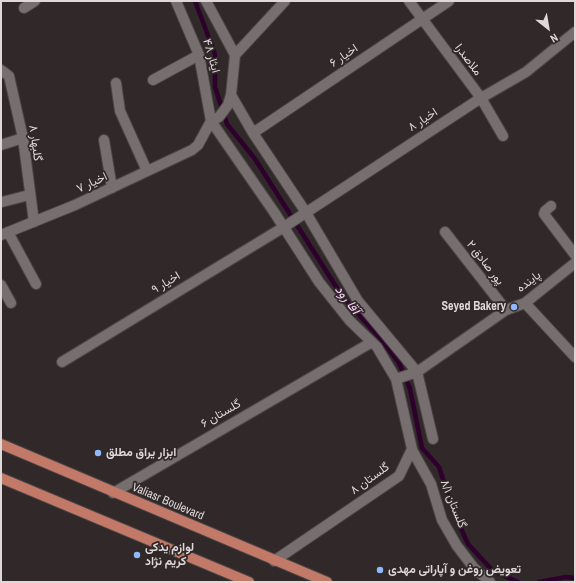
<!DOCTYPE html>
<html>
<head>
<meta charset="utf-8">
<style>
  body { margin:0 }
  #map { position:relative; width:576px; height:583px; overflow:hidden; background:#302829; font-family:"Archivo Narrow",sans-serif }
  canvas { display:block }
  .frame { position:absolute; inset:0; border:2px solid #ded8d8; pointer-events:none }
  .north { position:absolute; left:528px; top:8px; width:40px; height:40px; -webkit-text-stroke:3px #302829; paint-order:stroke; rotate:149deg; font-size:11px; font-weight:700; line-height:16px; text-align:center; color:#ded8d8 }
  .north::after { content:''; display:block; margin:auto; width:14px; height:18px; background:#ded8d8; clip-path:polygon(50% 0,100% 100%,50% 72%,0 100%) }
</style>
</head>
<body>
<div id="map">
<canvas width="576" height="583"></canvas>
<div class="frame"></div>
<div class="north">N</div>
</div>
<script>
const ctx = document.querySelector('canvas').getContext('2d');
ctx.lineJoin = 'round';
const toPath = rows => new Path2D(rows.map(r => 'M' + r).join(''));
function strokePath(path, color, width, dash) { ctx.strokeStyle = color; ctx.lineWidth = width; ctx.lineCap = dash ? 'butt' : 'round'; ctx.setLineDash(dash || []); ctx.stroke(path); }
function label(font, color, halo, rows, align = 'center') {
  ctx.font = font + ' "Archivo Narrow",Vazirmatn,sans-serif'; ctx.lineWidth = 3.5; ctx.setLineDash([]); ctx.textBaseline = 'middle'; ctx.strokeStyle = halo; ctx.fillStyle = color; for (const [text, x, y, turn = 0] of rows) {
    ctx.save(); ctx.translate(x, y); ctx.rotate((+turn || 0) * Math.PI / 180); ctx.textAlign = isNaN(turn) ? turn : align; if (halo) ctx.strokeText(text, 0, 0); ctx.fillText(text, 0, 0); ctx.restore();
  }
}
const stream = toPath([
  [195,1,215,54,215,87,227,124,255,159,342,296,380,338,399,363,410,389,422,448,439,467,454,513,468,544,493,571,518,582],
  [539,582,566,577,575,578]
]);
const minor = toPath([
  [176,1,199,55,211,121,274,212,319,282,350,321,377,347,396,379,412,449,399,476,274,561],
  [206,1,235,55],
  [409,1,481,98,503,136],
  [24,8,35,1],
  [1,70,9,76,23,138,34,222],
  [153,80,199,55],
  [116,83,120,111,147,171],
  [231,95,253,133,305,211,358,301,417,372,433,439],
  [211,121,219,117,228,105,231,95,235,55,285,1],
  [253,133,449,1],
  [104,140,112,188],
  [1,145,23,138],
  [2,202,29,195],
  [551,206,545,211,544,214,575,255],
  [8,232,36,284],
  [445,232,506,310],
  [1,235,75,205,192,150,198,145,211,121],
  [1,285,11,303],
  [525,303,575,357],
  [62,362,284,227,481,98,526,72,575,32],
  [396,379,417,372,506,310,525,303,575,263],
  [412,450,431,484,442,520,457,546,474,568,490,582],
  [113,493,372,342]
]);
const primary = toPath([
  [1,444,327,582],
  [1,478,249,582]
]);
const markers = [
  [514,307,4,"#90b8fd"],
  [98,453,4,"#90b8fd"],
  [137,555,4,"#90b8fd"],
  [380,570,4,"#90b8fd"]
];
const streetNames = [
  ["ایثار ۴۸",211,56,74],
  ["اخیار ۶",344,56,-34],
  ["ملاصدرا",468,60,53],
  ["اخیار ۸",423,120,-33],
  ["گلبهار ۸",35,143,82],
  ["اخیار ۷",92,183,-25],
  ["پور صادق ۲",485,263,52],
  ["پاینده",529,282,-37],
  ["اخیار ۹",166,283,-31],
  ["گلستان ۶",221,414,-30],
  ["گلستان ۸",370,479,-36],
  ["Valiasr Boulevard",168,502,23],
  ["گلستان ۸/۱",453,504,68]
];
const poiNames = [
  ["Seyed Bakery",506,307,"right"],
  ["ابزار یراق مطلق",106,453],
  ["لوازم یدکی",145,548],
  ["کریم نژاد",145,562],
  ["تعویض روغن و آپاراتی مهدی",388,570]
];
const waterNames = [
  ["آقا رود",347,300,53]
];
strokePath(stream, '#2d012c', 4.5);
strokePath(minor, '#4b4545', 12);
strokePath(primary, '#4b4545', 12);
strokePath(minor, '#776e6f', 10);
strokePath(primary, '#c37967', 10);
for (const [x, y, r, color] of markers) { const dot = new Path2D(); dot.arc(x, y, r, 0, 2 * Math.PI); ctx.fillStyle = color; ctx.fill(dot); strokePath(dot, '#302829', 1.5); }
label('12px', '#ded8d8', '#302829', streetNames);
label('bold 12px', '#ded8d8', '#302829', poiNames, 'left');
label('italic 13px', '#facef7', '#302829', waterNames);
</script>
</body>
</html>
